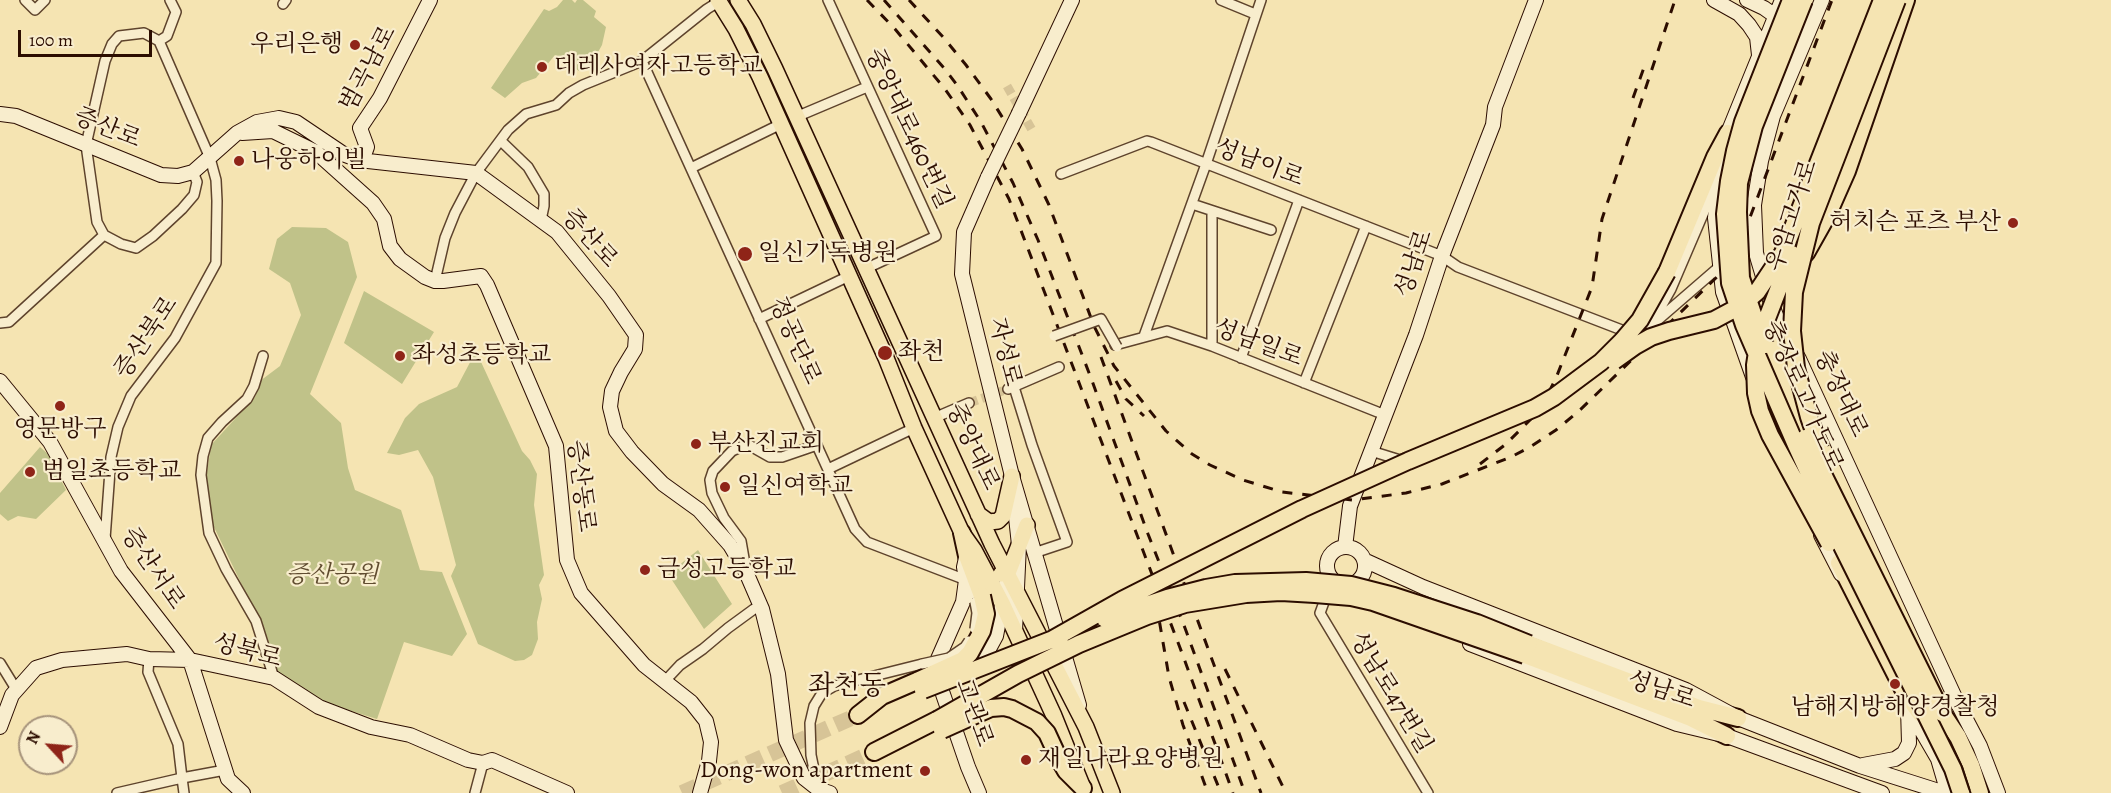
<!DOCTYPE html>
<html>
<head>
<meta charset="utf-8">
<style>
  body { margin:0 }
  #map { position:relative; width:2111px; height:793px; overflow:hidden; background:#f5e4b2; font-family:Alegreya,serif }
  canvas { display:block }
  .north { position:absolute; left:18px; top:715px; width:60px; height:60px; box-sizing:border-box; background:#f8edcd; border:2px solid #a6937b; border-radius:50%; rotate:296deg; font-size:16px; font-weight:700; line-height:24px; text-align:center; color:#2c0d00 }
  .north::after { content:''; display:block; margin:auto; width:21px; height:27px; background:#8f2418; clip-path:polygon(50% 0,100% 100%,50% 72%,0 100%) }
  .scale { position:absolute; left:18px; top:30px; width:134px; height:27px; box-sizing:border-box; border:3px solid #2c0d00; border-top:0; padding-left:8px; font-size:18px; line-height:21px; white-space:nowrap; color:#2c0d00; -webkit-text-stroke:4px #f8edcd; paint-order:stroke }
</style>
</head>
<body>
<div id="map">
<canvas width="2111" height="793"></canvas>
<div class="north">N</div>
<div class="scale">100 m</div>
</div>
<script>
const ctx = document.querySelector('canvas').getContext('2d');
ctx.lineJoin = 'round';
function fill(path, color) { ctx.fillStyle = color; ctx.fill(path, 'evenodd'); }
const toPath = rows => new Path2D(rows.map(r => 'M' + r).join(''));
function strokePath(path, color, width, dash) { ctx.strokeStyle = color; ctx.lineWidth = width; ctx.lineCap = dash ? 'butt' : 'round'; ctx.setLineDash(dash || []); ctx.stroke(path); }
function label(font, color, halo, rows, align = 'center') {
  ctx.font = font + ' Alegreya,"Noto Serif KR",serif'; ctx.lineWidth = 4.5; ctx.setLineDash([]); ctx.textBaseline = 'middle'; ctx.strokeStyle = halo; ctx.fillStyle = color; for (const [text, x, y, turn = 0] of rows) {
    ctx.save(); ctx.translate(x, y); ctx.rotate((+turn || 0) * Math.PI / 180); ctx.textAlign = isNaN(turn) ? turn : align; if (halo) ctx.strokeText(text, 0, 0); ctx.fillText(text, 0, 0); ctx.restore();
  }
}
const green = toPath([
  [563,0,572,0,575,3,577,0,583,0,596,11,594,17,606,27,602,45,597,54,579,71,555,55,536,78,522,83,505,98,491,88,544,9,549,11,557,7],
  [292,227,326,228,348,242,357,277,310,394,341,423,348,468,355,490,401,510,420,570,442,572,467,634,452,656,404,642,377,719,328,704,276,673,267,637,212,523,206,480,211,445,255,397,260,381,280,366,301,315,290,283,269,269,277,239],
  [364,291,434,332,402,384,344,343],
  [476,351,522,451,530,460,537,474,534,505,544,575,539,585,542,599,537,622,538,639,532,655,524,660,515,661,478,644,451,576,456,565,433,477,418,450,399,455,387,453,405,418,419,404,457,387],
  [40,447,48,454,66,490,36,519,18,516,8,521,0,514,0,493],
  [698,550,732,604,704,629,668,574]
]);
const streetTunnel = toPath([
  [1007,86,1032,130],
  [969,403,1008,389]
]);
const highwayTunnel = toPath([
  [682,793,858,715],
  [782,793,874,752]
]);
const street = toPath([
  [25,0,35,10,45,0],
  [828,0,936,236,865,269],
  [1221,0,1255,14],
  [283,4,286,0],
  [159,41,167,36,176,12,170,0],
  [642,61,855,529,867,542,966,580,975,602],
  [796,117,867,87],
  [501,141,528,167,544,194,544,206,541,220],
  [691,168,781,124],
  [1061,174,1147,141,1151,142,1414,245,1442,256,1458,267,1627,332],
  [1192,204,1271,230],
  [1212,211,1212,346],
  [435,281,445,238,455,213,476,173,508,130,526,114,556,105,569,93,583,85,642,61,707,9,720,1],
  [759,319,849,276],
  [1644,322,1662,305,1671,289,1716,184],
  [0,323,9,322,104,235],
  [1144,336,1206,164,1261,0],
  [1637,338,1719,267],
  [1115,345,1167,331,1212,346,1385,415],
  [263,356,254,386,247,399,222,422,208,438,203,456,201,475,209,533,226,569,256,621,274,678],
  [1241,358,1299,200],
  [1304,383,1366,226],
  [1014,387,1032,445,1067,542,1034,553],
  [1008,389,1059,367],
  [934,418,969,403],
  [1371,451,1400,460,1405,458],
  [828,469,914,428],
  [105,539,111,457,118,427,131,396,175,338,216,263,217,201,216,180,210,158,159,41,144,33,119,36,112,44,105,61,86,145,97,222,104,235,121,244,136,248,153,236,182,209,194,195,197,182,193,172],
  [745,564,741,541,724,518,712,493,710,480,713,471,732,451,747,444,770,457,782,457,817,445],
  [1327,594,1320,613,1428,793],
  [0,663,16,689],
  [665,681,680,665,703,649,728,628,754,609,762,609],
  [818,789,811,755,810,723,814,706,822,693,834,686,922,664],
  [117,793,182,778,178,744,148,672,149,659],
  [184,793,182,778,225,770],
  [475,793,483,763]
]);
const secondary = toPath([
  [1714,0,1739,14,1749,25,1757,37,1759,55],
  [1747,0,1764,8,1781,20],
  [1822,0,1773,116,1761,161,1754,205,1756,253,1770,300,1781,328,1799,359,1958,704,1980,746,1998,793],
  [1019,113,1072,0],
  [0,114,16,116,161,175,178,176,193,172,237,133,257,122,279,118,296,122,345,155,359,160,476,173,557,232,609,296,636,335,635,349,621,372,612,391,610,407,616,431,632,452,663,484,699,510,730,545,746,572,762,609,778,674,786,740,804,778,818,789,830,793],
  [242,133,273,131,316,152,373,203,384,219,390,246,400,259,425,277,435,281,443,281,481,276,487,285,556,446,567,560,581,593,644,665,691,702,706,721,711,742,709,761,700,793],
  [362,161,367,147,360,128,380,98,430,0],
  [988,177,964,232,962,274,1012,476,1079,705],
  [1753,377,1723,292,1715,218,1719,177,1728,133,1782,0],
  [0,381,50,442,121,571,190,660,228,779,243,793],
  [1821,535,1841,574],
  '1327 566a19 19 0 1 1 38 0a19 19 0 1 1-38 0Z',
  [1345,547,1350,506,1416,335,1442,256,1493,125,1495,107,1536,0],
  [966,558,964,567,966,580,963,602,934,668,968,767,979,793],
  [1364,560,1423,587,1686,690,1738,718,1860,766,1945,793],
  [1015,631,1019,545,1015,508],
  [1470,644,1677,724,1727,736,1882,793],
  [971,669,983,660,996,636,1008,573],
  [1906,704,1938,759,1948,793],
  [0,727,12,695,36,668,62,660,127,654,149,659,190,660,274,678,319,707,371,727,410,735,468,760,483,763,492,760,567,793],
  [1863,765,1895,759,1904,753,1909,743,1908,708]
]);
const primary = toPath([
  [718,0,736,29,760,77,886,358,914,428,962,533,974,550,1002,603,1054,716,1083,788],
  [738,0,753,24,775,69,992,544,1086,727,1112,793],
  [978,514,989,522,998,521,1003,516,1012,476],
  [1001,574,1008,573,1027,525]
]);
const highway = toPath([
  [1792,253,1808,211],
  [1806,253,1828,214,1847,171,1906,0],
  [1667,272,1715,157,1728,133],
  [962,533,967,556,982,596],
  [1839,563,1904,691,1920,713],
  [1529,644,1699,708,1738,718],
  [1525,655,1691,718,1727,736],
  [1942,713,1958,737,1971,765,1980,793],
  [858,715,882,696,919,680],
  [874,752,937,720],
  [1059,759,1066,771,1083,788]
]);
const rail = toPath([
  [867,0,895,29,945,89,970,125,1009,199,1182,653,1233,793],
  [884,0,944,68,957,85,981,122,1013,183,1038,240,1091,378,1148,534,1185,628,1245,793],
  [909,0,943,37,966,65,991,99,1022,149,1049,205,1094,326,1114,366,1166,431,1192,454,1210,465,1243,480,1282,492,1352,500,1406,493,1442,484,1511,457,1530,447,1556,430,1579,411,1720,274,1746,228,1832,0],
  [1633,98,1646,62],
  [1101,357,1261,793],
  [1116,381,1126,399,1144,416],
  [1480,464,1506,444,1531,419,1545,400,1556,378,1592,287,1602,219,1675,0],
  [1154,603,1159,619,1169,677,1183,725,1208,793],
  [1225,669,1286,793],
  [1184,702,1219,788]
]);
const streetBridge = toPath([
  [1054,336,1101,319,1117,347],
  [975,602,977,613,975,629],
  [922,664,949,658,965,647,969,641]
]);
const secondaryBridge = toPath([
  [988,177,1019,113]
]);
const highwayBridge = toPath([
  [1791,0,1743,122,1735,151,1729,181,1725,214,1730,283,1744,325,1796,445,1843,548,1953,769,1961,793],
  [1792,254,1759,339,1755,365,1756,393,1760,411,1770,435,1829,543],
  [1765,345,1755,320,1741,278,1738,212,1739,183,1754,126,1804,0],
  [1614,361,1635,346,1651,337,1669,331,1714,320,1742,305,1757,292,1783,253,1882,0],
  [1805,438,1942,713],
  [1820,449,1809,417,1796,368,1792,331,1794,292,1811,223,1897,0],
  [1105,619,1167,598,1206,588,1235,583,1306,581,1351,585,1394,596,1477,623,1529,644],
  [1053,639,1122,600,1302,509,1408,461,1535,408,1554,397,1601,362,1622,341,1640,320,1667,272],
  [919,680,963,660,970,653,982,631,986,614,982,596],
  [923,690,1061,636],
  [937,720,1018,674,1079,644,1147,616,1185,604,1246,594,1281,592,1315,594,1351,597,1373,602,1525,655],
  [942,730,991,708,1004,707,1012,709,1037,722,1047,733,1059,759]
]);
const markers = [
  [355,45,6,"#8f2418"],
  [542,67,6,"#8f2418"],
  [239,161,6,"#8f2418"],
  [2013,223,6,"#8f2418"],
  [745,254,8,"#8f2418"],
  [885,353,8,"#8f2418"],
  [400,356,6,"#8f2418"],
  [60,406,6,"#8f2418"],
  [696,444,6,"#8f2418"],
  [30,472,6,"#8f2418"],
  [725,487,6,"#8f2418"],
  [645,570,6,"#8f2418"],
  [1895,684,6,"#8f2418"],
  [1026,760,6,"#8f2418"],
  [925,771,6,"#8f2418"]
];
const poiNames = [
  ["우리은행",343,45,"right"],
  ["데레사여자고등학교",554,67],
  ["나웅하이빌",251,161],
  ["허치슨 포츠 부산",2001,223,"right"],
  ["일신기독병원",758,254],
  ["좌천",898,353],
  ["좌성초등학교",412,356],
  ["영문방구",60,430,"center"],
  ["부산진교회",708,444],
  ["범일초등학교",42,472],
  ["일신여학교",737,487],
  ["금성고등학교",657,570],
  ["남해지방해양경찰청",1895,708,"center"],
  ["재일나라요양병원",1038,760],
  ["Dong-won apartment",913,771,"right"]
];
const streetNames = [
  ["범곡남로",369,69,-62],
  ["증산로",107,129,22],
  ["중앙대로460번길",908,129,65],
  ["성남이로",1259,164,21],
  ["우암고가로",1793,216,-72],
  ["증산로",589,239,48],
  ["성남로",1415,264,-71],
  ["증산북로",147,338,-56],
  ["정공단로",794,341,66],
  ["성남일로",1258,344,21],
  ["자성로",1004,352,76],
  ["충장대로",1840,394,65],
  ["충장로고가도로",1802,396,66],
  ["중앙대로",972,447,65],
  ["증산동로",580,486,83],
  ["증산서로",152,569,56],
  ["성북로",247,652,15],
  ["성남로",1661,691,19],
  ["성남로47번길",1390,693,59],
  ["고관로",973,713,71]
];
const parkNames = [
  ["증산공원",332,576]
];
const quarterNames = [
  ["좌천동",847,687]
];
fill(green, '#c0c289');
strokePath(streetTunnel, '#d7c497', 9, [9, 4.5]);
strokePath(highwayTunnel, '#d7c497', 16, [16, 8]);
strokePath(street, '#5e432c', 12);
strokePath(secondary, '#2c0d00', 16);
strokePath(primary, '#2c0d00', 18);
strokePath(highway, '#2c0d00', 20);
strokePath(street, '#f8edcd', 9);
strokePath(secondary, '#f8edcd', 14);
strokePath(primary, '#f5e4b2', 15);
strokePath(highway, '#f5e4b2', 16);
strokePath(rail, '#2c0d00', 3, [10, 10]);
strokePath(streetBridge, '#5e432c', 12, []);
strokePath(secondaryBridge, '#2c0d00', 16, []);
strokePath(highwayBridge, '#2c0d00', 20, []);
strokePath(streetBridge, '#f8edcd', 9);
strokePath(secondaryBridge, '#f8edcd', 14);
strokePath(highwayBridge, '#f5e4b2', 16);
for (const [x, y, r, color] of markers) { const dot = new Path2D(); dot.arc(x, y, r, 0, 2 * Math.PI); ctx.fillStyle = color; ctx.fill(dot); strokePath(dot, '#f8edcd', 2); }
label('24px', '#2c0d00', '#f8edcd', poiNames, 'left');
label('24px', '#2c0d00', '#f8edcd', streetNames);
label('italic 24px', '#604c30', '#f8edcd', parkNames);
label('27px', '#2c0d00', '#f8edcd', quarterNames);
</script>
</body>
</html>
